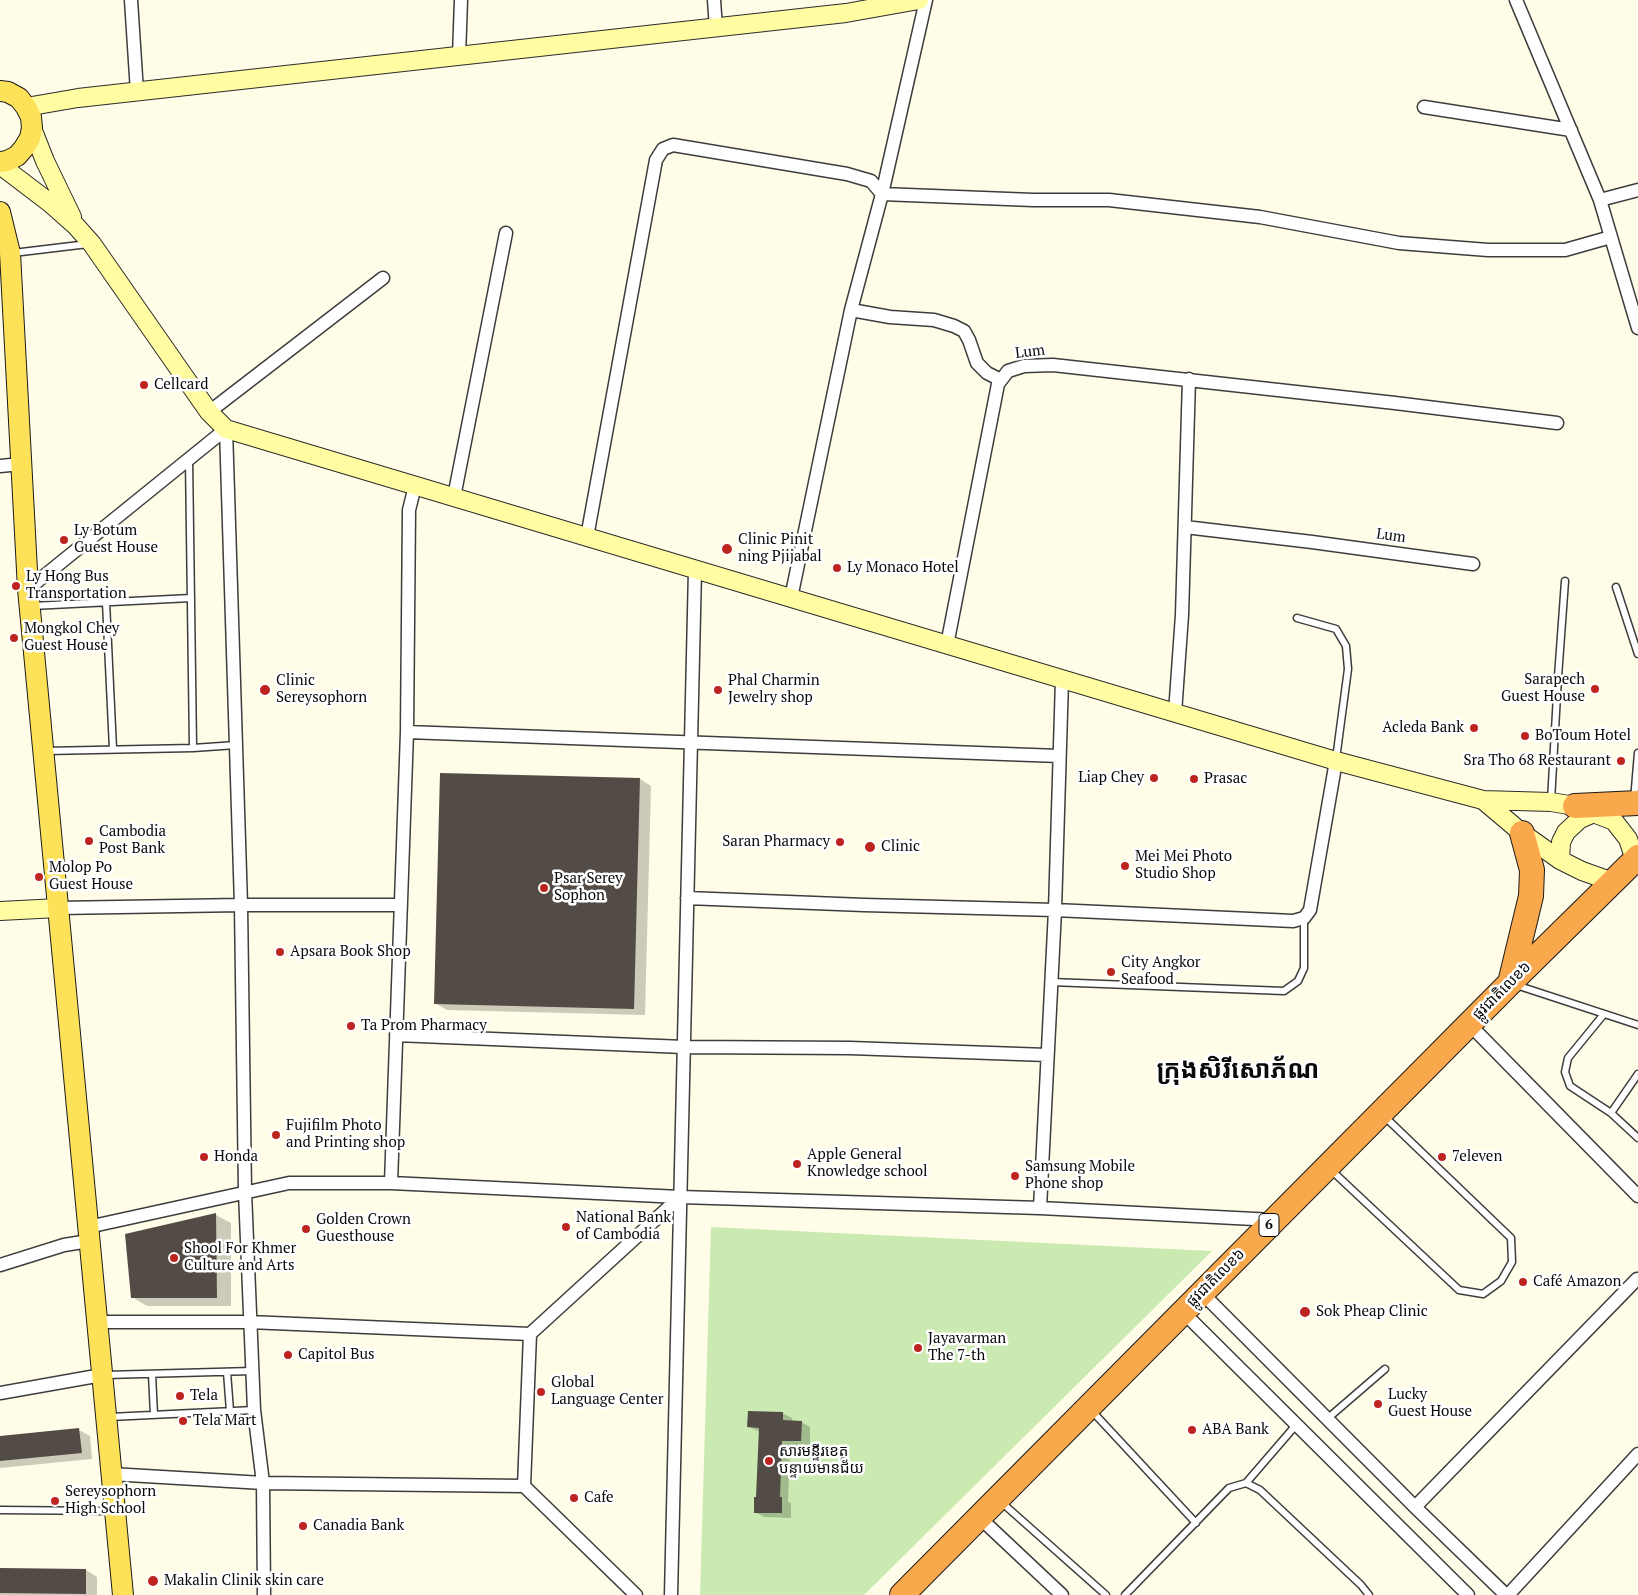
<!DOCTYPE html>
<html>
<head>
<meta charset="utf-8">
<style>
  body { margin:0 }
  canvas { display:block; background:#fffce7 }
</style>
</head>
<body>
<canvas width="1638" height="1595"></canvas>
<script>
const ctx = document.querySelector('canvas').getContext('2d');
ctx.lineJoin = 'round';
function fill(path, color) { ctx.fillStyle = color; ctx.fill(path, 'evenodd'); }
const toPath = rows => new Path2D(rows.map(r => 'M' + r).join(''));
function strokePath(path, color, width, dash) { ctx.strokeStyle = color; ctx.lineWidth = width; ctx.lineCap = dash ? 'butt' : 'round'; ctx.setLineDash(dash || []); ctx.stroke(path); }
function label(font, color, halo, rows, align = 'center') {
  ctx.font = font + ' "PT Serif","Noto Sans Khmer",serif'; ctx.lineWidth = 5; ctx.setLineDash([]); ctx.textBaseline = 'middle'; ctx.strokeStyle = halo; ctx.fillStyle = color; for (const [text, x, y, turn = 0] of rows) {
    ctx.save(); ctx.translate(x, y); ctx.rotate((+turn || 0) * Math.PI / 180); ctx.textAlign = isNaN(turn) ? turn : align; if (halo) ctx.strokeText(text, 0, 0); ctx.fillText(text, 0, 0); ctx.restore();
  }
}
const green = toPath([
  [711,1227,1212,1251,864,1595,700,1595]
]);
const shadow = toPath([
  [640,779,651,786,645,1015,447,1010,435,1003],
  [216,1215,231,1223,231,1306,147,1306,132,1297,127,1235],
  [782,1413,792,1418,792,1422,801,1422,810,1427,810,1446,790,1445,788,1502,791,1503,791,1518,764,1517,755,1512,757,1498,760,1432,749,1427],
  [79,1430,90,1436,92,1459,0,1468,0,1438],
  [0,1569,86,1570,97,1577,97,1595,0,1595]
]);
const building = toPath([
  [440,773,640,778,634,1009,434,1004],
  [216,1213,217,1298,131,1298,125,1234],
  [748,1411,783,1412,783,1420,802,1421,801,1441,782,1441,780,1497,782,1497,782,1513,754,1513,754,1497,756,1497,759,1428,747,1427],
  [79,1428,82,1453,0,1461,0,1436],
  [0,1568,86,1569,86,1594,0,1593]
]);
const lane = toPath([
  [13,253,88,244],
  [189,459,193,748],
  [1616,587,1638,654],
  [106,602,113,749],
  [32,606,191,598],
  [1297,618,1336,629,1346,646,1348,669,1336,759],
  [45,751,193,748,236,745],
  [1634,800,1638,753],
  [1551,801,1558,677,1565,581],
  [1051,982,1284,991,1298,981,1304,968,1304,918],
  [1516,985,1638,1025],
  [1604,1014,1568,1058,1565,1072,1570,1086,1611,1113,1638,1138],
  [1611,1113,1638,1074],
  [1330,1169,1459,1290,1483,1294,1501,1281,1512,1262,1511,1238,1384,1116],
  [227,1372,230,1411],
  [152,1374,154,1415],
  [106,1375,252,1371],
  [1091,1410,1196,1523],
  [110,1417,254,1410],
  [1327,1419,1385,1369],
  [1246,1483,1296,1425],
  [1000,1501,1106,1595],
  [0,1510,111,1511],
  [1125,1595,1229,1488,1246,1483,1260,1490,1361,1585,1369,1595]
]);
const street = toPath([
  [131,0,137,92],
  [714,0,716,28],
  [1516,0,1600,200,1638,328],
  [459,56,461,0],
  [1424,107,1571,130],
  [1600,200,1638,190],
  [851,310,890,317,934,320,954,326,964,331,969,340,977,363,987,373,1001,380],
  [209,412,383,278],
  [226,429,241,905,245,1192,254,1410,263,1483,264,1595],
  [0,466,21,464],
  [454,497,506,233],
  [1185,527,1312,542,1473,564],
  [587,537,656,160,663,149,673,145,847,174,871,181,882,194,1033,200,1109,200,1260,217,1399,243,1488,250,1565,250,1611,237],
  [28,589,226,429],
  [791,598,851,310,882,194,926,0],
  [947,645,998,384,1008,371,1024,366,1053,365,1395,403,1557,423],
  [1175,713,1182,615,1189,379],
  [407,732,1059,756],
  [687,898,864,905,1055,910,1293,921,1304,918,1310,910,1336,761],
  [58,908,241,905,401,905],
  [1469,1024,1638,1196],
  [396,1035,684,1047,850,1048,1047,1055],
  [391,1183,407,732,409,510,415,486],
  [1040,1208,1055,910,1062,680],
  [88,1227,289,1183,391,1183,680,1197,1040,1208,1274,1220],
  [0,1265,64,1245,89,1241],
  [1202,1293,1415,1507,1506,1595],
  [1183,1312,1468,1595],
  [97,1322,249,1322,530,1334,680,1197],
  [0,1393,102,1375],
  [111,1474,263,1483,524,1486,636,1595],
  [524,1486,530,1334],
  [1415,1507,1637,1279],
  [979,1517,1062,1595],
  [671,1595,695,570],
  [1508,1595,1638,1454]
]);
const secondary = toPath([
  [26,107,78,98,846,13,919,0],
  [32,128,45,161,72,217],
  [0,165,50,203,76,226,92,244,209,412,226,429,1336,761,1483,800,1551,802,1575,806,1614,821,1628,839,1635,860],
  [1483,800,1522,833,1560,860,1582,871,1613,882],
  [1560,860,1561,842,1566,832,1580,819,1594,813],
  [0,911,58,908]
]);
const primary = toPath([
  [0,91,8,92,19,98,26,107,31,117,32,128,30,138,24,148,17,156,7,161,0,162],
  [0,212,10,253,28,589,123,1595]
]);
const highway = toPath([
  [1575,806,1638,803],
  [1510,983,1531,896,1532,870,1522,833],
  [902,1595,1510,983,1638,857]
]);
const markers = [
  [144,385,5,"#bd231f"],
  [64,540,5,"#bd231f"],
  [727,549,6,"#bd231f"],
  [837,568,5,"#bd231f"],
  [16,586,5,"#bd231f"],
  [14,638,5,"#bd231f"],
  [1595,689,5,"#bd231f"],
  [265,690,6,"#bd231f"],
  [718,690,5,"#bd231f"],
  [1474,728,5,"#bd231f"],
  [1525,736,5,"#bd231f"],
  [1621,761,5,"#bd231f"],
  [1154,778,5,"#bd231f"],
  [1194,779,5,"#bd231f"],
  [89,841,5,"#bd231f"],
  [840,842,5,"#bd231f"],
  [870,847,6,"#bd231f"],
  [1125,866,5,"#bd231f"],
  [39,877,5,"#bd231f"],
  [544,888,5,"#bd231f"],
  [280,952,5,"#bd231f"],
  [1111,972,5,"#bd231f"],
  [351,1026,5,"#bd231f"],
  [276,1135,5,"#bd231f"],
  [204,1157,5,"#bd231f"],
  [1442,1157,5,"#bd231f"],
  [797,1164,5,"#bd231f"],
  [1015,1176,5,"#bd231f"],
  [566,1227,5,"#bd231f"],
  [306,1229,5,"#bd231f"],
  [174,1258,5,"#bd231f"],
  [1523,1282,5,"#bd231f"],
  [1305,1312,6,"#bd231f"],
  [918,1348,5,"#bd231f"],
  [288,1355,5,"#bd231f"],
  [541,1392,5,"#bd231f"],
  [180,1396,5,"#bd231f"],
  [1378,1404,5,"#bd231f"],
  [183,1421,5,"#bd231f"],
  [1192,1430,5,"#bd231f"],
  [769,1461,5,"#bd231f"],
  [574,1498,5,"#bd231f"],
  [55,1501,5,"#bd231f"],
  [303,1526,5,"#bd231f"],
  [153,1581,6,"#bd231f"]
];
const shields = [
  [1269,1225,20]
];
const shieldNames = [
  ["6",1269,1225]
];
const streetNames = [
  ["Lum",1030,352,-7],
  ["Lum",1391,536,8],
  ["ផ្លូវជាតិលេខ៦",1502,991,-45],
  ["ផ្លូវជាតិលេខ៦",1216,1278,-45]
];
const poiNames = [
  ["Cellcard",154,385],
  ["Ly Botum",74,531],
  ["Guest House",74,548],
  ["Clinic Pinit",738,540],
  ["ning Pjijabal",738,557],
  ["Ly Monaco Hotel",847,568],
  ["Ly Hong Bus",26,577],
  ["Transportation",26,594],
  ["Mongkol Chey",24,629],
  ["Guest House",24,646],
  ["Sarapech",1585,680,"right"],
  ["Guest House",1585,697,"right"],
  ["Clinic",276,681],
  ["Sereysophorn",276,698],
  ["Phal Charmin",728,681],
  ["Jewelry shop",728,698],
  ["Acleda Bank",1464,728,"right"],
  ["BoToum Hotel",1535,736],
  ["Sra Tho 68 Restaurant",1611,761,"right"],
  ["Liap Chey",1144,778,"right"],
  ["Prasac",1204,779],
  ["Cambodia",99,832],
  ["Post Bank",99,849],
  ["Saran Pharmacy",830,842,"right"],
  ["Clinic",881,847],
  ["Mei Mei Photo",1135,857],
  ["Studio Shop",1135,874],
  ["Molop Po",49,868],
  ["Guest House",49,885],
  ["Psar Serey",554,879],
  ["Sophon",554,896],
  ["Apsara Book Shop",290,952],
  ["City Angkor",1121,963],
  ["Seafood",1121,980],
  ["Ta Prom Pharmacy",361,1026],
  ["Fujifilm Photo",286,1126],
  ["and Printing shop",286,1143],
  ["Apple General",807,1155],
  ["Knowledge school",807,1172],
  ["Honda",214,1157],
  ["7eleven",1452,1157],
  ["Samsung Mobile",1025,1167],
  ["Phone shop",1025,1184],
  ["National Bank",576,1218],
  ["of Cambodia",576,1235],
  ["Golden Crown",316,1220],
  ["Guesthouse",316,1237],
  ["Shool For Khmer",184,1249],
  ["Culture and Arts",184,1266],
  ["Café Amazon",1533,1282],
  ["Sok Pheap Clinic",1316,1312],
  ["Jayavarman",928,1339],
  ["The 7-th",928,1356],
  ["Capitol Bus",298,1355],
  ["Global",551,1383],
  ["Language Center",551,1400],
  ["Lucky",1388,1395],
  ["Guest House",1388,1412],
  ["Tela",190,1396],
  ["Tela Mart",193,1421],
  ["ABA Bank",1202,1430],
  ["សារមន្ទីរខេត្ត",779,1452],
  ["បន្ទាយមានជ័យ",779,1469],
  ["Sereysophorn",65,1492],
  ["High School",65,1509],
  ["Cafe",584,1498],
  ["Canadia Bank",313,1526],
  ["Makalin Clinik skin care",164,1581]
];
const townNames = [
  ["ក្រុងសិរីសោភ័ណ",1238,1071]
];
fill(green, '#caeab1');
fill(shadow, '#0003');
fill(building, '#534c46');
strokePath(lane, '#3d3d3d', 9);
strokePath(street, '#3d3d3d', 15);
strokePath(secondary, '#2c2c2c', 20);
strokePath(primary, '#1b1b1b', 22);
strokePath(highway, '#1b1b1b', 26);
strokePath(lane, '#fff', 6);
strokePath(street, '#fff', 12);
strokePath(secondary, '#fffca2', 18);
strokePath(primary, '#fde259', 20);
strokePath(highway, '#f9a84b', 24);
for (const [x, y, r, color] of markers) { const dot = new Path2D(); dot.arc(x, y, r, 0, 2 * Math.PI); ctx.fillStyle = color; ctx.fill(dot); strokePath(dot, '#fff', 2); }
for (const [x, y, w] of shields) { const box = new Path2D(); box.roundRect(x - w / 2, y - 11.5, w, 23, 4); ctx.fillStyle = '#fff'; ctx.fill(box); strokePath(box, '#0a0a0a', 1); }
label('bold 14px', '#0a0a0a', null, shieldNames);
label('15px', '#0a0a0a', '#fff', streetNames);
label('15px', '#0a0a0a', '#fff', poiNames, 'left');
label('bold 25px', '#0a0a0a', '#fff', townNames);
</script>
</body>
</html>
